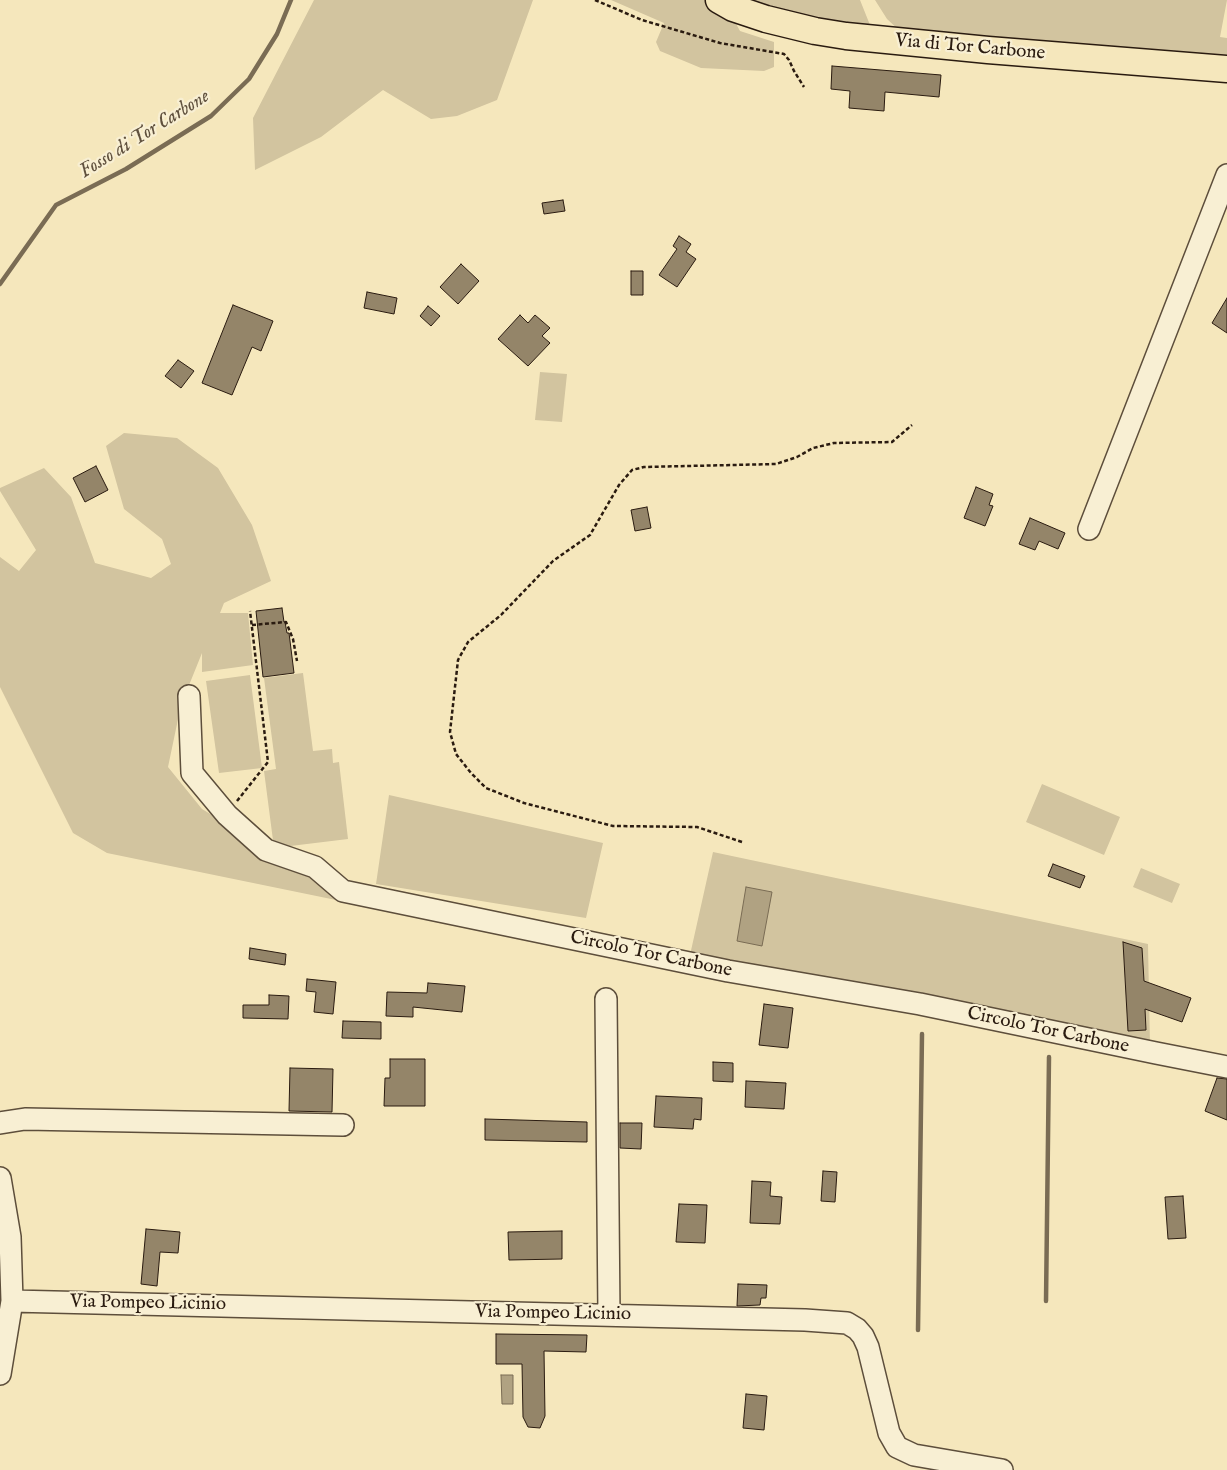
<!DOCTYPE html>
<html>
<head>
<meta charset="utf-8">
<style>
  body { margin:0 }
  canvas { display:block; background:#f5e7bc }
</style>
</head>
<body>
<canvas width="1227" height="1470"></canvas>
<script>
const ctx = document.querySelector('canvas').getContext('2d');
ctx.lineJoin = 'round';
function fill(path, color) { ctx.fillStyle = color; ctx.fill(path, 'evenodd'); }
const toPath = rows => new Path2D(rows.map(r => 'M' + r).join(''));
function strokePath(path, color, width, dash) { ctx.strokeStyle = color; ctx.lineWidth = width; ctx.lineCap = dash ? 'butt' : 'round'; ctx.setLineDash(dash || []); ctx.stroke(path); }
function label(font, color, halo, rows, align = 'center') {
  ctx.font = font + ' "IM FELL English",serif'; ctx.lineWidth = 4.5; ctx.setLineDash([]); ctx.textBaseline = 'middle'; ctx.strokeStyle = halo; ctx.fillStyle = color; for (const [text, x, y, turn = 0] of rows) {
    ctx.save(); ctx.translate(x, y); ctx.rotate((+turn || 0) * Math.PI / 180); ctx.textAlign = isNaN(turn) ? turn : align; if (halo) ctx.strokeText(text, 0, 0); ctx.fillText(text, 0, 0); ctx.restore();
  }
}
const green = toPath([
  [314,0,533,0,497,100,457,116,431,119,383,90,321,137,255,170,253,118],
  [611,0,707,0,734,20,740,31,774,42,774,67,764,71,701,68,660,51,656,42,664,23],
  [746,0,860,0,870,25,859,29,816,20],
  [875,0,1227,0,1220,37,1227,38,1227,59,902,33,887,19],
  [540,372,567,374,562,422,535,420],
  [124,433,177,438,218,468,252,525,271,581,224,603,220,613,248,613,253,665,202,672,202,653,181,705,168,767,202,809,267,848,342,886,336,900,107,853,73,833,0,687,0,557,19,571,36,550,0,491,0,488,44,468,71,497,95,563,151,578,171,564,162,539,124,509,106,446],
  [303,673,313,751,332,749,333,763,339,762,348,839,274,848,264,771,276,769,264,678],
  [250,675,262,768,219,773,206,681],
  [1042,784,1120,817,1104,855,1026,822],
  [389,795,603,843,586,918,376,884],
  [713,852,1148,944,1150,1046,690,955],
  [1141,868,1180,884,1172,903,1133,887]
]);
const water = toPath([
  [746,887,772,892,762,946,737,941,746,887],
  [501,1375,513,1375,513,1404,502,1404,501,1375]
]);
const stream = toPath([
  [0,284,56,205,126,169,211,116,249,79,277,34,291,0],
  [1046,1301,1049,1057],
  [918,1330,922,1034]
]);
const building = toPath([
  [832,66,941,75,939,97,885,92,884,111,849,108,850,91,831,89,832,66],
  [563,200,565,211,544,214,542,203,563,200],
  [679,236,691,244,686,252,696,259,677,287,659,275,677,249,673,246,679,236],
  [461,264,479,281,458,304,440,287,461,264],
  [631,271,643,271,643,295,631,295,631,271],
  [367,292,397,298,394,314,364,308,367,292],
  [1227,298,1227,333,1212,323,1227,298],
  [233,305,273,321,261,351,252,347,232,395,202,383,233,305],
  [428,306,440,316,431,326,420,316,428,306],
  [520,315,528,323,535,315,550,328,542,336,550,343,528,366,498,339,520,315],
  [178,360,194,371,181,388,165,376,178,360],
  [96,466,108,490,85,502,73,478,96,466],
  [976,487,993,494,989,505,993,506,985,526,964,518,976,487],
  [647,507,651,528,635,531,631,510,647,507],
  [1030,518,1065,533,1058,549,1039,541,1035,550,1019,544,1030,518],
  [282,608,284,622,285,622,287,633,289,633,294,673,263,677,256,611,282,608],
  [1053,864,1085,876,1080,888,1048,876,1053,864],
  [1123,942,1142,948,1144,981,1191,998,1182,1022,1145,1009,1146,1030,1128,1031,1123,942],
  [250,948,286,954,285,965,249,959,250,948],
  [307,979,336,982,333,1014,314,1012,316,992,306,991,307,979],
  [428,983,465,986,462,1012,413,1007,413,1017,386,1016,387,992,427,993,428,983],
  [269,995,289,996,288,1019,243,1018,243,1005,269,1005,269,995],
  [764,1004,793,1008,788,1048,759,1045,764,1004],
  [343,1021,381,1022,381,1039,342,1038,343,1021],
  [390,1059,425,1059,425,1106,384,1106,385,1078,390,1078,390,1059],
  [713,1062,733,1063,733,1082,713,1081,713,1062],
  [290,1068,333,1069,332,1112,289,1111,290,1068],
  [1217,1078,1227,1079,1227,1120,1205,1111,1217,1078],
  [746,1081,786,1083,784,1109,745,1107,746,1081],
  [656,1096,702,1098,701,1120,694,1119,693,1129,654,1127,656,1096],
  [485,1119,587,1122,587,1142,485,1140,485,1119],
  [620,1123,642,1123,641,1149,620,1148,620,1123],
  [823,1171,837,1172,835,1202,821,1201,823,1171],
  [752,1181,771,1182,770,1196,782,1197,780,1224,750,1223,752,1181],
  [1183,1196,1186,1238,1168,1239,1165,1197,1183,1196],
  [679,1204,707,1205,705,1243,676,1242,679,1204],
  [146,1229,180,1232,178,1253,160,1252,157,1286,141,1284,146,1229],
  [562,1231,562,1259,509,1260,508,1232,562,1231],
  [738,1284,767,1285,766,1298,761,1298,760,1305,737,1306,738,1284],
  [496,1334,587,1335,586,1352,544,1351,545,1416,540,1428,528,1427,523,1417,522,1364,496,1364,496,1334],
  [746,1394,767,1396,764,1430,743,1428,746,1394]
]);
const path = toPath([
  [595,0,642,20,720,43,784,54,789,60,794,71,804,87],
  [252,625,286,622,293,639,297,661],
  [237,801,268,762,250,611],
  [742,842,697,827,613,826,524,803,486,788,471,773,456,754,450,732,458,660,468,642,501,615,553,561,590,535,619,485,632,470,644,467,776,464,797,457,813,448,834,443,892,442,912,425]
]);
const minor = toPath([
  [1089,529,1227,175],
  [189,696,192,773,227,815,266,850,315,867,343,891,728,971,920,1004,1156,1053,1227,1067],
  [606,999,609,1315],
  [0,1123,25,1119,343,1125],
  [0,1178,10,1237,12,1301,0,1374],
  [12,1301,805,1320,847,1323,857,1329,863,1336,868,1347,889,1433,897,1447,914,1455,1002,1470]
]);
const major = toPath([
  [719,0,733,8,766,19,815,31,846,36,988,50,1227,69]
]);
const streetNames = [
  ["Via di Tor Carbone",970,48,5],
  ["Circolo Tor Carbone",651,955,12],
  ["Circolo Tor Carbone",1048,1031,12],
  ["Via Pompeo Licinio",148,1304,1],
  ["Via Pompeo Licinio",553,1314,1]
];
const waterNames = [
  ["Fosso di Tor Carbone",145,135,-32]
];
fill(green, '#d2c49f');
fill(water, '#b0a282');
strokePath(water, '#7a6c54', 1);
strokePath(stream, '#7a6c54', 4.5);
fill(building, '#948569');
strokePath(building, '#2a1b10', 1);
strokePath(minor, '#5d4e3b', 24);
strokePath(major, '#2a1b10', 29);
strokePath(path, '#2a1b10', 2.5, [4, 2.5]);
strokePath(minor, '#f8efd3', 21);
strokePath(major, '#f5e7bc', 26);
label('19px', '#2a1b10', '#f8efd3', streetNames);
label('italic 20px', '#60513e', '#f8efd3', waterNames);
</script>
</body>
</html>
